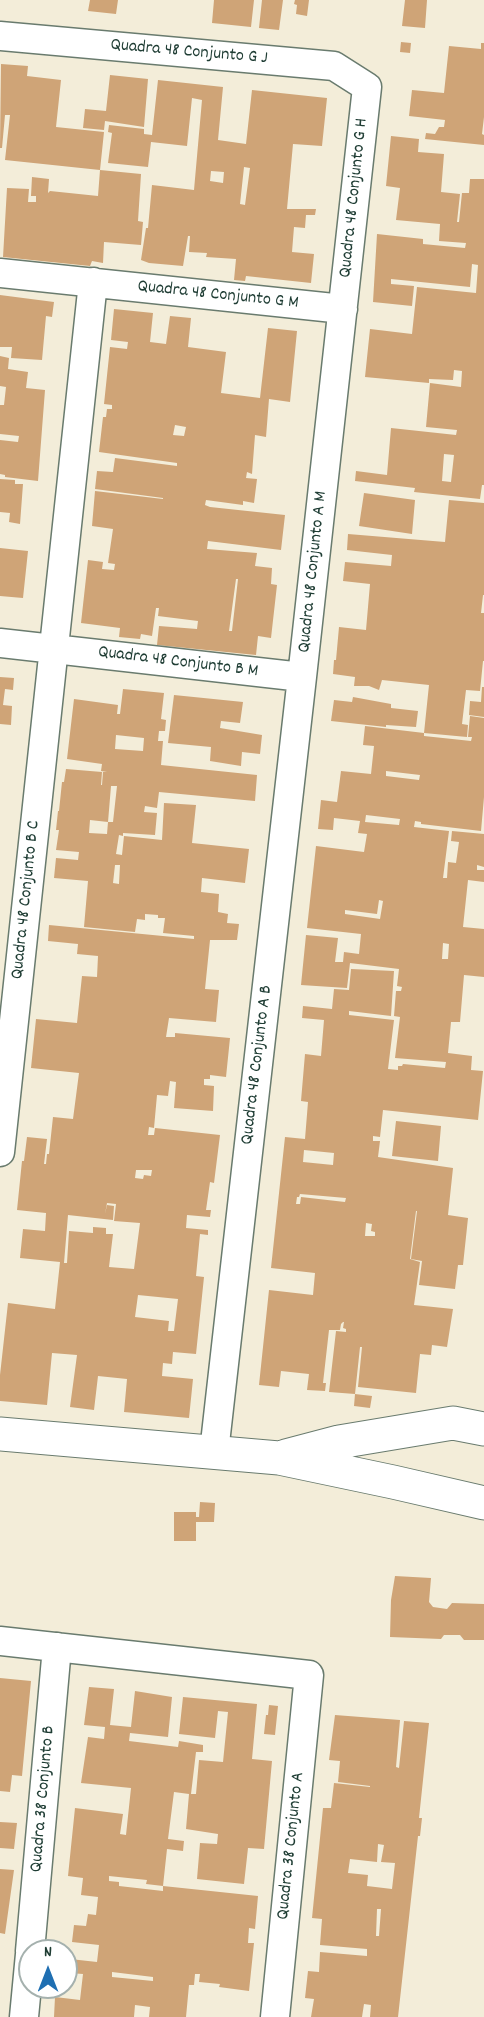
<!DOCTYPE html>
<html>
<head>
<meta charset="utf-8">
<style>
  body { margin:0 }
  #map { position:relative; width:484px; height:2017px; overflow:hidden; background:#f3edd9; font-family:Dekko,sans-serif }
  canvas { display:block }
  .north { position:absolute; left:18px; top:1939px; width:60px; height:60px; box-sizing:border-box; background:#fff; border:2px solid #a5b1ae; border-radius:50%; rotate:0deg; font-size:16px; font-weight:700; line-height:24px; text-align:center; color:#1f3d34 }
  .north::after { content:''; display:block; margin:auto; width:21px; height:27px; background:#1f6fb2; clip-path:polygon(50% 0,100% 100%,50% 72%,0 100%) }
</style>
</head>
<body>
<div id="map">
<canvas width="484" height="2017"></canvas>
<div class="north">N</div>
</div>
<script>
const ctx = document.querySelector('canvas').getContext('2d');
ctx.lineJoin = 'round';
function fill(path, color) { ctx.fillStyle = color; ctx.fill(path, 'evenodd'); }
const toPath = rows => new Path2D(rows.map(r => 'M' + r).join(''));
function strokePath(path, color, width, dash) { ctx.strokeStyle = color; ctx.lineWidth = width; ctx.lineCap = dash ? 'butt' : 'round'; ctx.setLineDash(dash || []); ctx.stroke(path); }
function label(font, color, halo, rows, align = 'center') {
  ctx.font = font + ' Dekko,sans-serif'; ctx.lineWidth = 5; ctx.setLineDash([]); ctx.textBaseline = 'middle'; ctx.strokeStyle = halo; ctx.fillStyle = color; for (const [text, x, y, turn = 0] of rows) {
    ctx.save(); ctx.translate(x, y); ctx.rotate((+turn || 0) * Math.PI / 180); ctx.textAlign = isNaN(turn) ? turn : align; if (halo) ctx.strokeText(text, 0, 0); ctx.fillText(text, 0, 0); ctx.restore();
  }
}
const building = toPath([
  [90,0,118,0,116,14,88,11],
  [214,0,254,0,251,27,212,23],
  [262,0,283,0,279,30,259,28],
  [295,0,309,0,307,16,296,14,297,5,294,4],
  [405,0,427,0,425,28,402,26],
  [401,42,411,43,410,53,400,52],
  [481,43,484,43,484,117,482,134,484,135,484,145,425,139,426,133,435,134,439,127,444,127,445,120,409,116,412,90,444,93,449,46,481,49],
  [1,64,28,66,27,76,61,80,56,127,104,132,100,170,5,160,10,115,5,115,2,148,0,148],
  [110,75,148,79,144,127,105,121,104,130,83,128,85,109,106,111],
  [158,80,223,87,218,140,246,144,252,90,327,98,322,146,293,144,287,209,316,209,315,215,306,215,305,228,294,227,292,252,314,254,311,283,246,276,245,281,234,280,236,259,206,257,207,253,189,252,190,236,188,236,183,266,149,263,141,260,146,228,148,228,152,185,194,190,202,100,192,98,187,146,151,142,148,167,108,163,112,133,108,132,109,125,144,129,144,134,152,135],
  [244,167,250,168,245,205,240,204],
  [211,171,224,172,223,183,210,181],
  [391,136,419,139,418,152,444,154,441,192,460,194,457,222,459,222,462,193,469,193,470,179,484,179,484,485,482,485,480,499,414,492,415,488,355,481,356,471,387,475,391,428,456,435,457,430,426,427,430,383,461,387,462,371,454,370,453,380,429,379,429,383,365,377,370,329,412,334,417,287,476,293,478,265,472,264,470,287,391,279,391,284,414,286,412,306,373,302,377,234,423,239,423,244,465,248,466,243,439,241,440,224,396,220,400,188,386,186],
  [444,454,454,455,451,482,442,481],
  [100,170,141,174,138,221,143,222,141,245,104,242,103,263,92,261,90,266,3,257,7,188,29,189,28,202,36,202,36,196,31,196,32,177,49,179,48,193,50,191,98,196],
  [0,295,54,302,52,317,46,316,42,360,11,358,12,347,0,347],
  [114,309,153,313,150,342,166,344,170,316,191,318,188,347,226,352,221,393,260,398,268,328,297,331,290,402,269,399,266,437,255,435,252,474,247,472,246,478,257,479,254,503,243,501,243,505,206,500,205,505,210,507,285,515,281,550,208,541,207,549,257,553,255,566,272,568,271,584,277,585,271,638,258,636,256,655,157,645,159,626,197,629,198,621,158,616,159,608,156,608,152,636,141,634,140,639,119,637,120,628,81,623,88,560,103,562,102,569,114,570,115,564,108,563,113,529,92,526,95,491,163,499,163,498,95,489,97,471,113,472,115,458,177,466,177,463,99,452,103,417,106,417,107,409,112,409,112,405,104,404,110,347,127,349,128,342,111,340],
  [175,425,186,427,184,436,173,435],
  [236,579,238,579,232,631,229,631],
  [0,356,9,358,8,369,28,372,26,388,45,390,38,481,5,477,5,475,0,474,0,440,18,442,19,436,0,434,0,405,4,405,6,387,0,386],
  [0,479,15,480,15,484,23,484,20,524,9,522,10,513,0,512],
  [364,493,415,500,412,534,359,526],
  [449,500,484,503,484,595,483,595,481,613,484,613,484,661,483,661,480,691,466,690,462,724,468,725,467,737,424,733,429,685,382,680,379,690,369,686,354,686,355,677,333,674,334,660,336,660,339,627,366,630,370,584,343,581,345,562,391,566,392,555,347,550,348,534,445,542],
  [0,548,28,551,23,598,0,596],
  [0,677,14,678,13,690,5,689,3,705,12,706,11,725,0,724],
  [482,687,484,687,484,717,469,715,470,701,481,702],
  [123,689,164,693,161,719,166,720,165,731,159,731,158,741,163,741,161,765,257,775,255,801,159,792,157,808,145,806,144,812,157,813,155,835,123,833,123,836,119,835,116,854,122,855,124,836,162,840,164,803,196,805,192,843,249,849,245,883,202,878,201,892,219,894,218,912,228,914,227,923,239,924,237,940,210,940,205,989,219,990,216,1022,169,1018,166,1037,175,1037,175,1033,230,1038,226,1077,210,1075,210,1079,204,1079,204,1085,214,1086,213,1111,174,1108,176,1082,170,1081,168,1096,157,1095,154,1128,149,1127,148,1135,154,1135,155,1128,220,1135,214,1183,210,1182,206,1210,211,1210,210,1217,187,1215,186,1228,208,1230,208,1235,200,1234,196,1276,204,1277,196,1354,173,1352,172,1364,163,1363,162,1376,193,1379,189,1418,124,1412,127,1379,98,1376,94,1410,70,1407,77,1355,52,1353,47,1405,0,1401,0,1375,8,1303,55,1309,60,1262,20,1258,23,1229,45,1231,46,1213,17,1210,22,1161,24,1161,27,1137,47,1139,44,1164,46,1164,47,1154,49,1154,53,1117,73,1119,79,1073,31,1068,36,1019,77,1023,82,976,97,977,98,956,77,954,78,944,48,941,49,925,194,939,194,936,163,933,165,918,158,918,158,915,145,914,145,920,137,919,135,932,84,927,88,881,54,878,56,858,78,860,79,852,56,850,59,830,56,830,58,811,59,811,62,782,64,782,66,769,102,772,101,785,102,785,103,772,107,772,101,771,102,764,67,759,74,699,118,705,117,714,120,714],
  [116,735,144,738,143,751,115,749],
  [111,786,117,786,113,822,108,822,107,834,89,833,90,820,108,822],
  [115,865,120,865,119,884,113,883],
  [136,1170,152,1170,151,1176,144,1175,143,1179,135,1178],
  [107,1203,116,1204,114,1221,140,1223,134,1269,109,1267,113,1234,106,1234,106,1228,93,1227,93,1233,69,1231,67,1263,64,1263,68,1215,113,1220,114,1206,107,1205,105,1214],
  [138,1295,178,1299,174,1331,168,1331,169,1321,135,1317],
  [174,695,243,702,240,723,221,721,220,728,262,735,260,754,242,752,241,766,210,761,211,747,168,743],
  [353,697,391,704,391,708,418,711,416,727,386,725,386,727,331,721,334,700,352,702],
  [470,716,484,718,484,797,481,831,421,824,421,822,415,821,414,827,449,831,443,878,447,878,448,862,456,863,459,842,451,841,452,831,484,834,484,867,477,865,477,870,484,870,484,882,468,880,463,927,484,929,484,977,464,975,460,1022,451,1022,448,1053,472,1056,471,1070,483,1071,478,1120,383,1110,380,1137,373,1136,373,1141,380,1141,378,1157,453,1168,448,1215,468,1218,463,1265,458,1265,455,1289,419,1285,422,1261,411,1259,417,1211,416,1211,410,1259,420,1262,414,1305,453,1309,447,1347,432,1345,431,1355,420,1354,416,1393,358,1387,362,1347,360,1347,355,1394,329,1392,336,1331,346,1332,346,1329,343,1328,344,1322,343,1322,341,1324,340,1330,329,1330,323,1383,326,1383,325,1391,307,1390,309,1374,281,1371,279,1387,259,1385,269,1290,313,1295,315,1273,271,1268,285,1137,305,1139,308,1102,301,1101,305,1054,321,1056,324,1020,302,1018,303,1006,332,1009,334,989,349,990,351,969,394,971,391,1016,349,1011,349,1015,394,1020,388,1069,398,1070,398,1066,402,1066,403,1064,445,1068,446,1062,395,1058,400,1017,394,1016,396,991,401,991,402,987,397,986,399,969,350,963,347,988,301,985,306,935,338,938,335,962,343,962,344,952,359,954,361,934,307,928,316,846,364,852,367,834,358,833,360,821,334,818,333,830,318,829,321,800,337,802,341,771,371,774,374,746,363,745,365,726,424,733,424,736,471,741,472,737,468,737],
  [386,771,420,775,419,780,386,776],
  [366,815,400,819,399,825,365,822],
  [379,900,383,901,380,919,345,914,345,910,377,914],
  [443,943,449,944,448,959,442,959],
  [304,1150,334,1153,333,1165,303,1162],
  [300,1194,346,1198,345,1202,301,1197,300,1204,296,1204,297,1197,299,1197],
  [366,1223,372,1224,371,1231,375,1232,375,1236,365,1236],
  [396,1121,441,1126,438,1161,392,1156],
  [355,1394,372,1396,370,1408,354,1406],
  [200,1502,215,1503,214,1522,196,1522,196,1541,174,1541,174,1512,196,1512,196,1517,199,1517],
  [395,1576,431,1578,429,1602,433,1607,447,1609,452,1603,484,1604,484,1640,464,1640,460,1635,444,1635,441,1639,390,1637,391,1600],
  [0,1678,31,1681,22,1776,12,1775,10,1792,0,1791],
  [89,1687,114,1689,110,1725,131,1727,135,1691,172,1697,168,1737,130,1733,129,1741,178,1747,179,1741,203,1745,203,1752,196,1752,191,1794,196,1794,199,1760,223,1762,228,1712,218,1711,215,1738,179,1734,183,1697,257,1704,252,1759,272,1761,264,1849,248,1848,244,1884,197,1879,200,1843,217,1844,218,1834,186,1829,189,1794,174,1792,168,1839,184,1841,183,1851,167,1849,163,1886,146,1884,147,1880,109,1876,109,1881,119,1882,119,1886,163,1891,163,1886,258,1896,255,1929,249,1928,248,1943,254,1943,249,1991,219,1987,220,1984,199,1982,200,1974,195,1974,194,1985,189,1985,186,2017,149,2017,150,2007,135,2005,134,2017,54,2017,55,1997,80,2000,83,1974,69,1973,70,1959,97,1962,99,1945,72,1942,74,1925,86,1926,88,1914,96,1915,98,1897,81,1895,83,1878,68,1876,75,1808,123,1814,120,1834,126,1835,131,1788,81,1783,88,1737,104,1739,105,1727,84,1725],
  [112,1972,153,1977,153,1981,112,1977],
  [269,1705,278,1706,275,1735,264,1734,266,1715,268,1715],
  [335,1715,400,1720,396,1767,399,1768,404,1721,429,1723,419,1818,422,1818,420,1836,418,1836,398,2017,370,2017,371,2005,364,2004,362,2017,311,2017,314,1999,305,1998,308,1971,319,1972,320,1952,367,1956,367,1949,320,1945,322,1919,312,1918,323,1808,331,1808,334,1783,370,1787,370,1786,338,1782,340,1761,329,1760],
  [378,1844,384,1845,381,1862,395,1863,392,1889,367,1886,368,1875,348,1873,350,1859,377,1862],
  [377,1909,381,1909,379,1936,376,1936],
  [0,1822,17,1823,14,1849,0,1848],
  [0,1869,14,1870,5,1934,0,1933]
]);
const minor = toPath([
  [0,36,334,66,367,87,302,677,214,1452],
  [0,273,343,309],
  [0,643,302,677],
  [0,1152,93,282],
  [0,1641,309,1675,275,2017],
  [30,1951,57,1647],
  [24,2017,30,1954]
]);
const tertiary = toPath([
  [0,1434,279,1458,393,1482,484,1503],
  [286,1456,339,1442,453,1423,484,1429]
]);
const streetNames = [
  ["Quadra 48 Conjunto G J",189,53,5],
  ["Quadra 48 Conjunto G H",355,198,-84],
  ["Quadra 48 Conjunto G M",218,296,6],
  ["Quadra 48 Conjunto A M",314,572,-84],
  ["Quadra 48 Conjunto B M",178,663,7],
  ["Quadra 48 Conjunto B C",27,900,-84],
  ["Quadra 48 Conjunto A B",258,1065,-83],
  ["Quadra 38 Conjunto B",44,1799,-85],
  ["Quadra 38 Conjunto A",292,1846,-84]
];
fill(building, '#cfa477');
strokePath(minor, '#697b6e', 31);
strokePath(tertiary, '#697b6e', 35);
strokePath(minor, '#fff', 28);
strokePath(tertiary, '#fff', 33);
label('18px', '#1f3d34', '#fff', streetNames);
</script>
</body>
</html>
